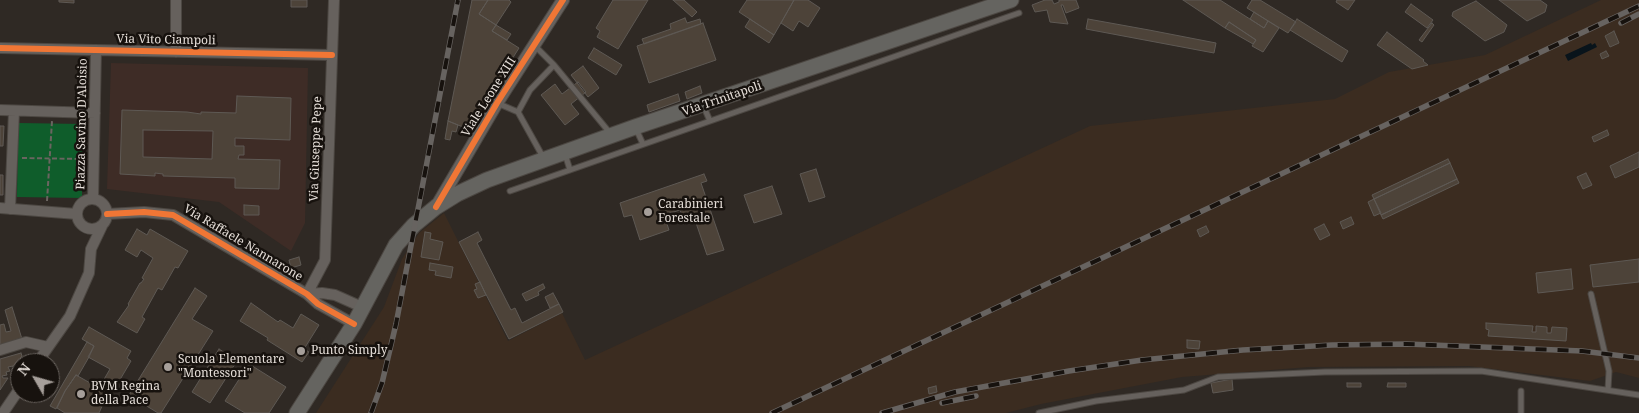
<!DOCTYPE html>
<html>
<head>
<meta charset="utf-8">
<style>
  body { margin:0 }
  #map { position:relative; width:1639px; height:413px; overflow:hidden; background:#2f2924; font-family:"Noto Serif",serif }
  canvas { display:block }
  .north { position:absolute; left:10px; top:353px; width:50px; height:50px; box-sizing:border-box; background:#17120e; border:1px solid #6a645f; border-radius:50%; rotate:308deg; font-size:14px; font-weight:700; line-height:20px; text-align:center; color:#e6dfd9 }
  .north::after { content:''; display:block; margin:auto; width:18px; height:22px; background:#a69f9a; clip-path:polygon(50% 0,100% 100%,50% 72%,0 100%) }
</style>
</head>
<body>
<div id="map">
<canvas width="1639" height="413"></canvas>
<div class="north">N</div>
</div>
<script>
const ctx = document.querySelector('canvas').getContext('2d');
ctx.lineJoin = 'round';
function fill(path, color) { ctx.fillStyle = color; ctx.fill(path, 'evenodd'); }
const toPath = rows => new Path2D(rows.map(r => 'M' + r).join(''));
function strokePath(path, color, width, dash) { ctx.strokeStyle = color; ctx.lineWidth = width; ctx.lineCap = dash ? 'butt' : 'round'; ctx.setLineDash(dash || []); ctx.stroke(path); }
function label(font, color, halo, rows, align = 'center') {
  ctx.font = font + ' "Noto Serif",serif'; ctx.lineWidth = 5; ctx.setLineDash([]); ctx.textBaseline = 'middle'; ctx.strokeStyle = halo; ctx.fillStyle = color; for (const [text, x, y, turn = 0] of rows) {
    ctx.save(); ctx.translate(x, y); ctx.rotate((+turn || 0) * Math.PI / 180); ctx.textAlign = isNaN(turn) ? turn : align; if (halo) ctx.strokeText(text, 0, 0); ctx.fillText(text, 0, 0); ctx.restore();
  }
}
const built = toPath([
  [1601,0,1639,0,1639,378,1616,372,1590,381,1469,366,1309,367,1182,377,1041,404,1006,413,316,413,384,307,402,259,419,233,444,213,508,341,562,313,585,360,1090,126,1335,99,1389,72,1485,55]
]);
const education = toPath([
  [111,63,308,68,305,223,291,251,219,202,107,189]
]);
const green = toPath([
  [18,123,83,124,82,198,17,197]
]);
const water = toPath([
  [1591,43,1592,45,1595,43,1597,47,1568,61,1565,55]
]);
const building = toPath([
  [59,0,74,0,74,3,59,2,59,0],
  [291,0,307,0,307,7,291,7,291,0],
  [472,0,488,0,479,14,496,25,492,31,519,48,468,129,448,121,472,0],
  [488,0,509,0,511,2,496,25,479,14,488,0],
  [613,0,648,0,618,49,597,37,600,31,596,28,613,0],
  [673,0,684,0,697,12,692,17,673,0],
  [747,0,794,0,774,35,739,12,747,0],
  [794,0,808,0,820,8,808,27,799,21,793,31,781,23,794,0],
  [1045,0,1052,0,1054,4,1059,2,1059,0,1076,0,1079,8,1066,13,1063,5,1061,5,1068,24,1050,22,1047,10,1035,12,1032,5,1045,0],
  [1183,0,1220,0,1264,28,1268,21,1279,28,1263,52,1252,46,1256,40,1229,22,1225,28,1183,0],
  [1252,0,1260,0,1296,22,1288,33,1247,8,1252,0],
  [1337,0,1355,0,1348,10,1336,2,1337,0],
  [1499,0,1540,0,1547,5,1545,12,1527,21,1499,0],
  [1476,1,1507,25,1504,32,1485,41,1452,16,1453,12,1476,1],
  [1411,4,1433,20,1427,28,1405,12,1411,4],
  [1254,12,1268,21,1264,28,1250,19,1254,12],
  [685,18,687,23,700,19,701,24,644,44,642,39,671,29,670,24,685,18],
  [750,19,774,35,769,43,745,27,750,19],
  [1088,19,1149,30,1216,43,1214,53,1086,29,1088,19],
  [1297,19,1348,51,1342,62,1290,30,1297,19],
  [1229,22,1256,40,1253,44,1225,28,1229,22],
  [703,23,716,60,649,83,637,46,703,23],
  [1432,23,1434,25,1422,42,1419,40,1432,23],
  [496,25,511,34,507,40,492,31,496,25],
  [1614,31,1619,43,1610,47,1605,36,1614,31],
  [1387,32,1424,60,1423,61,1428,65,1412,69,1377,45,1387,32],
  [594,48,622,65,616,75,588,58,594,48],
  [1606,51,1609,56,1602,59,1600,54,1606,51],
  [583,66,599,88,588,97,571,75,583,66],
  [578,82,586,92,571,104,579,114,565,125,541,95,555,84,562,94,578,82],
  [700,86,702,93,687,99,685,92,700,86],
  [678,94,680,101,649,112,647,105,678,94],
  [237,96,291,98,290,140,235,138,235,146,244,146,244,155,239,155,238,159,280,160,279,189,235,188,235,178,163,176,163,174,155,173,155,176,120,174,122,110,187,112,201,114,201,112,236,113,237,96],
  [143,130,213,131,212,159,143,157,143,130],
  [448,121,458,125,456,132,452,131,450,140,445,139,448,121],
  [0,126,4,126,3,146,0,146,0,126],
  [1607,130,1609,135,1594,142,1592,137,1607,130],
  [1639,152,1639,167,1615,178,1610,166,1639,152],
  [1448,159,1450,163,1374,199,1372,195,1448,159],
  [1450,163,1457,179,1381,215,1374,199,1450,163],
  [816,169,825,197,809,202,800,174,816,169],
  [1586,173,1592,185,1583,189,1577,177,1586,173],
  [704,174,707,181,701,183,724,250,707,255,695,220,685,224,680,210,664,215,669,230,640,240,632,215,624,217,620,203,704,174],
  [0,175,3,175,3,195,0,195,0,175],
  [1457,179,1459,183,1383,219,1381,215,1457,179],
  [772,186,782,214,754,223,744,195,772,186],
  [1374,199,1381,213,1374,216,1368,202,1374,199],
  [244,205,259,206,259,215,244,215,244,205],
  [1351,217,1354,224,1343,229,1340,222,1351,217],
  [1324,224,1330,235,1320,240,1314,229,1324,224],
  [1206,226,1209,232,1200,237,1197,230,1206,226],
  [137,229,147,235,150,229,188,251,178,268,175,267,162,290,158,288,142,317,145,319,137,333,117,322,129,305,128,304,140,283,141,283,144,279,142,278,153,258,141,250,137,257,125,250,137,229],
  [425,232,431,233,430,239,443,242,439,260,421,257,425,232],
  [478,232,482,240,477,243,511,310,515,308,522,323,559,304,563,312,509,339,459,242,478,232],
  [299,257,301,265,291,268,289,260,299,257],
  [1639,259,1639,282,1593,287,1590,265,1639,259],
  [430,263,453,267,451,278,435,275,436,271,429,270,430,263],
  [1571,269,1573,289,1538,293,1536,273,1571,269],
  [480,282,486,295,478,298,474,290,477,289,475,284,480,282],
  [543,284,545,288,538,292,539,295,526,301,522,294,543,284],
  [195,288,207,296,192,319,213,331,161,413,158,413,129,395,195,288],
  [553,293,559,304,550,308,545,297,553,293],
  [251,303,278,322,280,320,293,328,301,314,319,325,304,349,309,352,302,362,267,340,268,338,240,321,251,303],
  [12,307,22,339,0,345,0,325,4,324,6,332,11,331,5,310,12,307],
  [1486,323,1533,326,1532,332,1536,332,1536,326,1547,327,1547,333,1551,333,1552,327,1567,328,1566,341,1488,336,1489,330,1486,329,1486,323],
  [89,327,131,351,127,358,131,361,105,405,96,397,99,388,110,369,88,357,94,346,82,339,89,327],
  [1187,340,1200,341,1199,349,1187,348,1187,340],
  [87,342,94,346,89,357,78,376,76,375,65,391,56,409,50,406,87,342],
  [219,349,237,361,210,403,192,392,219,349],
  [21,353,22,356,14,369,13,366,8,367,10,371,6,372,7,375,2,376,3,378,8,378,0,390,0,359,21,353],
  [249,364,286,387,269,413,245,413,225,401,249,364],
  [76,375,99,388,96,397,103,404,99,413,65,413,57,408,65,391,76,375],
  [1232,379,1233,390,1213,393,1211,383,1232,379],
  [1347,383,1361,383,1361,387,1347,387,1347,383],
  [1388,383,1406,383,1406,387,1387,387,1388,383],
  [936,386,937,392,929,394,928,388,936,386]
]);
const path = toPath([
  [22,158,82,159],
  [47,201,52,121]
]);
const service = toPath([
  [534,45,554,65,610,133],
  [497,103,518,112,543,157],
  [703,105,710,121],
  [518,112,530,90,554,65],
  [636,129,643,144],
  [565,154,570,170],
  [510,191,1019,13],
  [1591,294,1609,371,1608,390],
  [1039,413,1096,401,1184,390,1218,377,1325,372,1481,371,1639,395],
  [1521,413,1521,391]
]);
const minor = toPath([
  [0,48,332,55],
  [176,52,176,0],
  [0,110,95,113],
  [93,199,96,50],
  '77 214a15 15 0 1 1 30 0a15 15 0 1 1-30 0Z',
  [0,208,77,214],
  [10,209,14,111],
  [107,214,144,212,173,215,307,294,318,304,354,324],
  [307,294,325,260,334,0],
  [307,294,322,293,335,295,362,307],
  [0,350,26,342,48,347],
  [37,363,70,316,89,273,91,249,102,226],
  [3,413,20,388]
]);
const tertiary = toPath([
  [436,207,497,103,563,0]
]);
const secondary = toPath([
  [297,413,354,324,396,245,414,225,436,207,457,194,487,180,635,127,1011,0]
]);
const rail = toPath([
  [1621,23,1639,14],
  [942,403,976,396],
  [371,413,382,383,396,324,458,0],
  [772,413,1639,6],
  [882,413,955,392,1069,371,1142,360,1243,350,1332,345,1407,344,1582,351,1639,358]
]);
const cycleway = toPath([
  [0,48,332,55],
  [436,207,497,103,563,0],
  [107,214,144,212,173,215,307,294,318,304,354,324]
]);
const markers = [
  [648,212,5,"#a69f9a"],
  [301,351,5,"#a69f9a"],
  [168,367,5,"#a69f9a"],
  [81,394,5,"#a69f9a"]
];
const streetNames = [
  ["Via Vito Ciampoli",166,40,1],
  ["Viale Leone XIII",489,97,-58],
  ["Via Trinitapoli",722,99,-19],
  ["Piazza Savino D'Aloisio",82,124,-89],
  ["Via Giuseppe Pepe",316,149,-88],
  ["Via Raffaele Nannarone",243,243,31]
];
const poiNames = [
  ["Carabinieri",658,205],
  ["Forestale",658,219],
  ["Punto Simply",311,351],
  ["Scuola Elementare",178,360],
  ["\"Montessori\"",178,374],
  ["BVM Regina",91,387],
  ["della Pace",91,401]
];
fill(built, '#3b2c20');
fill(education, '#3e2c26');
fill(green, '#0f5d2b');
fill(water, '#09141b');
fill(building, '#4d4339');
strokePath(building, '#5e5954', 1);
strokePath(service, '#4c4742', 7);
strokePath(minor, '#4c4742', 12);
strokePath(tertiary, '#4c4742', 14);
strokePath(secondary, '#4c4742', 17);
strokePath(path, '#6a6560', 2, [5, 2.5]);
strokePath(service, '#66615d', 5);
strokePath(minor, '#66615d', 10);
strokePath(tertiary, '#66615d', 12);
strokePath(secondary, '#656460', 15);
strokePath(rail, '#676360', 5.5);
strokePath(rail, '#17120e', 4, [11]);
strokePath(cycleway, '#f07635', 6);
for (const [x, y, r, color] of markers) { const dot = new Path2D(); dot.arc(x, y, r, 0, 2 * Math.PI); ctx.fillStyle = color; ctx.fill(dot); strokePath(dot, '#17120e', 2); }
label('12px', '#e6dfd9', '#17120e', streetNames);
label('12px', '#e6dfd9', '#17120e', poiNames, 'left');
</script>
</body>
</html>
